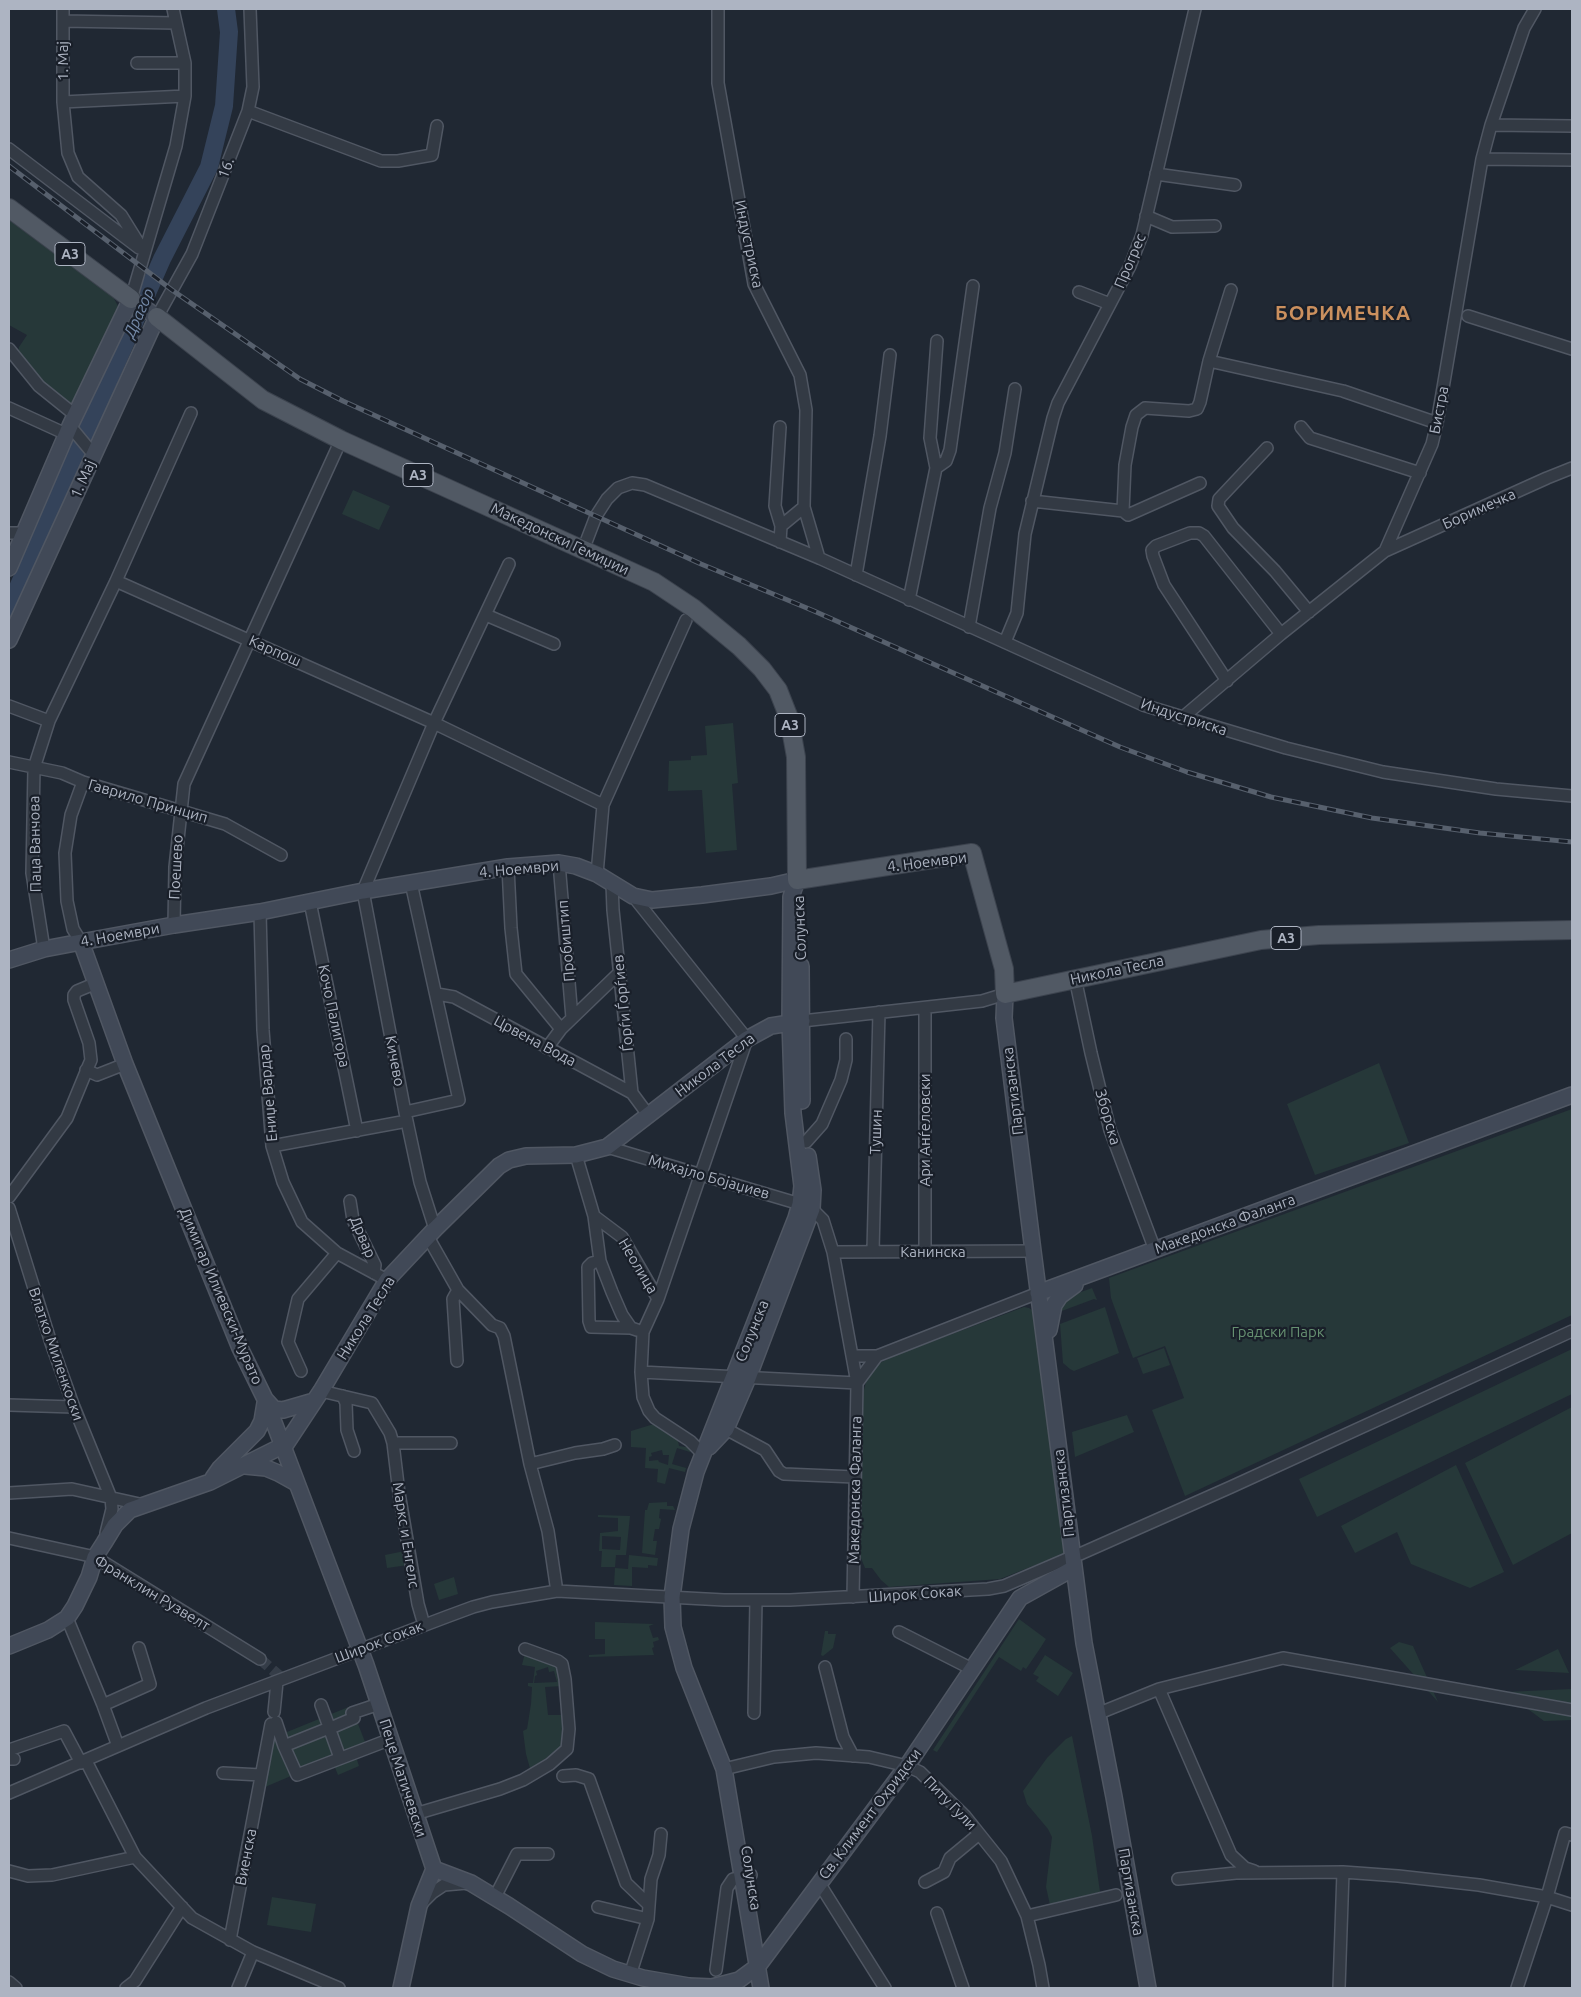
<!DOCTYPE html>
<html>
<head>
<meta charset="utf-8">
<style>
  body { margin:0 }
  #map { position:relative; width:1581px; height:1997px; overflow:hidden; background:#202833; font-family:Ubuntu,sans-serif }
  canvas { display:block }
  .frame { position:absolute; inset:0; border:10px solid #adb4c2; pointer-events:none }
</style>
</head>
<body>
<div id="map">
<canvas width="1581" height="1997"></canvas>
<div class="frame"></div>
</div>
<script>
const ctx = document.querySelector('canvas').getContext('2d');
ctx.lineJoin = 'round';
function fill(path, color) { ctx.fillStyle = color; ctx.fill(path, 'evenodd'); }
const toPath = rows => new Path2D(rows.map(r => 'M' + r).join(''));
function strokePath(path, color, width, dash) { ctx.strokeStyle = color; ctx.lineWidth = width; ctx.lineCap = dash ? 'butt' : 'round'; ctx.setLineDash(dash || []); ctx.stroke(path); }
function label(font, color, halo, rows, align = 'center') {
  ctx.font = font + ' Ubuntu,sans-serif'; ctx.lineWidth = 4.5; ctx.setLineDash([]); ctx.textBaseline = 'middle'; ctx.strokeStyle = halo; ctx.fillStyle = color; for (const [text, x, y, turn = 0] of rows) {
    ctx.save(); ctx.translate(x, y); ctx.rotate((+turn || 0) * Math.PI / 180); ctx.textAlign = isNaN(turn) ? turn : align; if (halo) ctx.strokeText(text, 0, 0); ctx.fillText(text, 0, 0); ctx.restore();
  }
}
const green = toPath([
  [9,220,113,297,118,306,86,383,72,406,39,381,18,354,19,347,27,335,9,325],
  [353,490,390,506,379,530,342,514],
  [733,723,738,783,732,784,737,850,706,853,702,790,668,791,669,761,691,760,691,756,707,755,705,726],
  [1379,1063,1409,1143,1315,1175,1287,1104],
  [1572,1109,1572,1315,1185,1496,1152,1410,1184,1398,1175,1373,1165,1346,1133,1358,1111,1298,1109,1278],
  [1092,1288,1097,1300,1094,1299,1059,1312,1064,1301,1070,1296],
  [1024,1307,1029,1308,1033,1311,1066,1553,1000,1579,889,1587,881,1580,872,1568,865,1568,859,1553,862,1398,866,1382,872,1371,878,1364,891,1357],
  [1105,1307,1119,1353,1074,1371,1070,1369,1063,1363,1060,1324],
  [1164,1348,1170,1365,1143,1374,1137,1358],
  [1572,1349,1572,1394,1317,1517,1299,1479],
  [1572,1407,1572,1533,1513,1565,1465,1463],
  [1127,1415,1134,1432,1075,1457,1072,1432],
  [654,1424,677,1436,679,1446,692,1448,690,1452,677,1448,672,1464,686,1468,685,1472,669,1468,665,1484,657,1482,658,1469,645,1468,646,1448,631,1447,631,1431],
  [662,1450,663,1455,669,1455,668,1465,659,1462,658,1460,649,1461,649,1457,652,1456,651,1453],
  [1456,1465,1504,1572,1470,1588,1411,1564,1397,1532,1355,1553,1341,1526],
  [667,1502,667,1506,673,1506,675,1510,660,1509,659,1518,661,1519,659,1529,655,1529,653,1541,657,1541,655,1555,642,1553,645,1510,647,1510,649,1503],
  [598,1515,630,1516,626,1555,616,1555,615,1567,601,1567,602,1551,599,1551,600,1533,618,1531,618,1518,598,1517],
  [602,1536,621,1537,620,1550,602,1549],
  [405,1551,408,1565,387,1568,385,1555],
  [629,1555,658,1558,657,1566,648,1565,648,1568,632,1567,632,1586,614,1585,615,1568,628,1569],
  [454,1577,458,1594,439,1600,434,1584],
  [1019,1619,1046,1639,1039,1650,1026,1669,1023,1667,1021,1671,999,1657,937,1752,933,1750],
  [595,1622,654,1624,649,1626,653,1638,658,1637,659,1640,653,1642,654,1647,652,1648,654,1655,589,1657,589,1655,605,1654,605,1639,595,1639],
  [825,1631,828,1631,828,1634,836,1634,833,1648,823,1656,821,1655],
  [1399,1642,1413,1646,1438,1702,1390,1648],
  [1558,1649,1569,1673,1515,1670],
  [525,1653,557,1664,563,1686,545,1687,548,1715,564,1715,563,1748,531,1772,526,1754,523,1731,527,1729,531,1704,532,1687,528,1686,528,1683,533,1683,535,1667,522,1665],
  [548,1667,549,1672,554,1671,557,1682,534,1683,535,1676,537,1675,536,1671],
  [1045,1655,1073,1673,1058,1696,1036,1681,1039,1677,1033,1674],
  [1572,1689,1572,1720,1544,1721,1505,1692],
  [351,1706,367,1747,297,1775,282,1734],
  [274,1736,291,1776,265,1787],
  [1072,1736,1092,1836,1100,1892,1050,1905,1046,1887,1052,1837,1048,1829,1027,1804,1023,1791,1047,1758,1066,1739],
  [356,1757,359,1766,338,1775,334,1765],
  [272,1897,316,1904,311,1932,267,1925]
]);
const river = toPath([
  [9,608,162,259,209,167,224,106,229,32,226,9]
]);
const streetTunnel = toPath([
  [260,1659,283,1679]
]);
const street = toPath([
  [63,9,63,102,68,153,78,177,121,215,144,252],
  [718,9,718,83,754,284,800,375,806,410,804,507,819,558],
  [63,21,176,23],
  [137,63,185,63],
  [63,102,185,96],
  [248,111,381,161,398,161,432,155,437,126],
  [1491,125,1572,126],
  [9,149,139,248],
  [1482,159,1572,160],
  [1156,174,1235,185],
  [1146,216,1172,227,1215,226],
  [1079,292,1110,304],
  [131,299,176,146,185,96,185,63,173,9],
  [1468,316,1572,349],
  [157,317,192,254,248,111,253,87,250,9],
  [9,349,39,386,75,415],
  [1209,361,1231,290],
  [9,408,66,434],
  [70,426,94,455],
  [780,427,775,506,781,526,780,542],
  [1301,427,1310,438,1420,473],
  [1267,448,1219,499,1218,506,1233,528,1275,571,1309,612],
  [936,468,946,461,950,450,973,286],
  [1032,501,1123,511,1125,465,1132,427,1136,415,1145,408,1189,411,1197,409,1200,402,1209,361,1343,391,1437,423],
  [1123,511,1128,515,1200,483],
  [781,526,804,507],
  [9,533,24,533],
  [583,550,596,516,607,499,618,488,632,483,645,485,819,558,1143,705,1286,748,1383,772,1496,789,1572,796],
  [1385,551,1547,478,1572,468],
  [856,575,880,436,890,355],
  [116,581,434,723,603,805],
  [909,600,936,468,930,438,937,341],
  [486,615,554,644],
  [969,627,990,508,1005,453,1015,389],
  [1005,642,1017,613,1025,534,1053,418,1058,403,1130,266,1142,235,1195,9],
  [1227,681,1164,585,1153,556,1152,550,1156,546,1190,533,1199,533,1204,536,1281,634],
  [9,706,49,721],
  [1182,718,1281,634,1385,551,1432,444,1437,423,1482,159,1491,125,1524,28,1535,9],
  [9,762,62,773,83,782,225,824,281,855],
  [559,863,572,1018],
  [508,867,511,928,516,974,561,1029],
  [597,874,603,805,686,620],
  [612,884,613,910,632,1093,649,1116],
  [633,896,747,1039,658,1299,643,1332,641,1372,857,1383,877,1356],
  [310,902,357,1131],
  [260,912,263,1030,272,1146,283,1182,302,1222,337,1253,387,1280],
  [174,925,175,867,184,784,341,440],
  [81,942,73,929,67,901,65,853,71,815,83,782],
  [44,949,32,873,34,768,49,721,116,581,191,413],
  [1075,978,1091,1053,1110,1130,1155,1250],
  [437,994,454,997,632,1093],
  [802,1021,982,1001,1005,994],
  [547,1048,561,1029,620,972],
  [86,1070,97,1075,125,1064],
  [405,1112,459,1100,411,883],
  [806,1142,822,1124,841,1080,846,1060,846,1039],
  [272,1146,407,1121],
  [607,1147,800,1204,812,1209,823,1220,833,1252,857,1383,853,1597],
  [576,1155,594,1216,600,1261,612,1292,622,1315,631,1328],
  [9,1197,67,1118,88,1067,91,1060,89,1043,74,1000,74,995,77,991,94,984],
  [350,1201,353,1220,375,1265,374,1273],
  [9,1208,51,1343,74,1407,111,1498,112,1509,106,1533],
  [594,1216,622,1237,658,1299],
  [435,1229,420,1182,405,1112,363,891,434,723,509,564],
  [428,1237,458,1290,492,1325,500,1328,504,1336,530,1464,548,1531,556,1585],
  [873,1251,879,1012],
  [833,1252,1033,1251],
  [925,1252,925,1008],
  [600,1261,592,1263,588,1267,589,1321,591,1327,631,1328,637,1330],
  [852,1356,877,1356,1038,1293],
  [457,1361,453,1299,458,1290],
  [301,1371,288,1342,298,1299,337,1253],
  [641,1372,643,1397,649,1411,655,1418,690,1441,703,1454],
  [321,1391,372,1403,390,1433,393,1443,399,1493,418,1604,424,1625],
  [343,1396,346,1403,347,1430,354,1451],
  [9,1405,74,1407],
  [726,1429,765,1450,779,1471,784,1474,855,1477],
  [393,1443,451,1443],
  [530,1464,575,1453,603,1449,615,1445],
  [9,1493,72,1489,144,1505],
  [9,1538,95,1557,260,1659],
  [1080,1554,1231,1487,1572,1331],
  [67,1618,103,1705,118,1746],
  [899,1632,972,1669],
  [825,1667,843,1737,853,1756],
  [1159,1689,1231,1855,1245,1868,1254,1871],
  [103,1705,150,1684,139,1648],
  [321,1705,328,1724],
  [274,1712,277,1682],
  [754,1713,756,1600],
  [1097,1714,1159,1689,1283,1658,1572,1710],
  [276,1722,284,1746,297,1775,391,1739],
  [333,1727,354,1718,352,1713,379,1704],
  [331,1733,340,1758],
  [284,1746,324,1730],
  [9,1750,64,1731,81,1763],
  [9,1759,14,1759],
  [86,1761,135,1857,192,1918,253,1952,339,1988],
  [724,1769,774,1757,816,1753,869,1757,907,1766,920,1772,965,1816,1001,1861,1027,1916,1039,1965,1043,1988],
  [223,1773,261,1775],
  [563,1776,576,1775,589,1779,626,1883,649,1905],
  [9,1793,206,1708,446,1617,473,1607,492,1602,557,1591,724,1600,790,1600,988,1589,1004,1586,1067,1559],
  [415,1814,500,1789,523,1780,550,1764,567,1749,569,1729,565,1679,562,1664,558,1661,525,1649],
  [9,1871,28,1876,52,1875,135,1857],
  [1178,1879,1236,1873,1343,1872,1398,1876,1479,1885,1547,1897,1572,1905],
  [925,1882,944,1872,950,1858,979,1834],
  [819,1883,885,1988],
  [495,1897,517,1854,548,1854],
  [422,1903,432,1893,444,1885,467,1883],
  [598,1907,648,1919],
  [937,1913,963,1988],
  [1027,1916,1116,1895],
  [230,1940,271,1724],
  [716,1970,727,1888,733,1879,751,1875],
  [630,1975,648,1919,651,1879,659,1855,661,1834],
  [9,1982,16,1988],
  [126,1988,135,1981,182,1907],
  [238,1988,253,1952],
  [1339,1988,1343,1872],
  [1517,1988,1547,1897,1565,1833,1572,1835]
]);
const secondary = toPath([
  [9,568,70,426,131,299,157,317,9,640],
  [81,942,125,1064,240,1348,265,1399,366,1665,434,1869,419,1906,401,1988],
  [9,960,44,949,81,942,174,925,260,912,363,891,508,867,559,863,576,866,597,874,633,896,652,900,702,895,771,886,797,880],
  [801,966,802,1101],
  [1005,994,1004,1018,1033,1251,1084,1643,1114,1797,1148,1988],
  [1038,1293,1572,1095],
  [1049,1330,1054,1305,1060,1296,1075,1285],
  [265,1399,274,1409,283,1410,314,1401],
  [709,1447,726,1429,748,1378,812,1209,813,1190,808,1156],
  [245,1466,266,1468,278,1473,296,1483],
  [213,1478,220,1468,257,1431,262,1421,265,1403],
  [9,1646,48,1630,67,1618,75,1606,89,1577,95,1557,104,1543,115,1525,130,1510,210,1482,286,1444,321,1391,387,1280,435,1229,499,1166,509,1160,526,1156,576,1155,607,1147,747,1039,771,1026,802,1021],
  [434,1869,471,1883,509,1906,582,1954,613,1969,643,1978,689,1986,712,1987,739,1980,758,1966,907,1766,1020,1598,1074,1568],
  [761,1988,724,1769,684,1668,673,1627,672,1597,681,1529,696,1472,796,1218,800,1204,802,1186,793,1113,790,1022,791,897,797,880]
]);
const primary = toPath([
  [9,208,131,299],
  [157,317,263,400,341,440,654,582,693,608,739,646,762,669,778,690,789,718,796,757,797,880,972,853,1004,969,1005,994,1261,940,1319,935,1572,930]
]);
const rail = toPath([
  [9,166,172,290,300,379,343,401,701,564,814,611,1120,747,1187,772,1271,797,1372,818,1480,833,1572,842]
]);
const shields = [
  [70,254,30],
  [418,475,30],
  [790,725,30],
  [1286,938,30]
];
const shieldNames = [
  ["A3",70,254],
  ["A3",418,475],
  ["A3",790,725],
  ["A3",1286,938]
];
const streetNames = [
  ["1. Мај",63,61,-90],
  ["16.",226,168,-69],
  ["Индустриска",749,244,78],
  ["Прогрес",1130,261,-67],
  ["Бистра",1439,410,-79],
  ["1. Мај",83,479,-66],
  ["Боримечка",1479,509,-24],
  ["Македонски Гемиџии",560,539,25],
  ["Карпош",275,651,24],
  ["Индустриска",1184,717,18],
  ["Гаврило Принцип",148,801,16],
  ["Паца Ванчова",35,844,-91],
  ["4. Ноември",927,862,-7],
  ["Поешево",176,867,-87],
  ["4. Ноември",519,869,-5],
  ["Солунска",800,928,-92],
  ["4. Ноември",120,935,-10],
  ["Пробиштип",566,941,-95],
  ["Никола Тесла",1117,970,-12],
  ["Ѓорѓи Ѓорѓиев",623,1003,-96],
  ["Кочо Палигора",334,1016,78],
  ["Црвена Вода",535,1041,28],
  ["Кичево",395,1061,79],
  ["Никола Тесла",715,1065,-37],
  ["Партизанска",1013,1091,-97],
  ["Ениџе Вардар",268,1093,-95],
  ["Зборска",1108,1117,74],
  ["Ари Анѓеловски",925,1130,-90],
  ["Тушин",876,1132,-88],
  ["Михајло Бојаџиев",709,1177,16],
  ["Македонска Фаланга",1225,1224,-20],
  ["Дрвар",363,1237,67],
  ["Канинска",933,1252],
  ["Неолица",638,1266,59],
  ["Димитар Илиевски-Мурато",221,1296,67],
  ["Никола Тесла",366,1318,-58],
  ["Солунска",752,1331,-68],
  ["Влатко Миленкоски",56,1354,71],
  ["Македонска Фаланга",855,1490,-89],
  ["Партизанска",1064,1493,-97],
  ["Маркс и Енгелс",406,1535,81],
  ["Франклин Рузвелт",152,1593,31],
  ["Широк Сокак",915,1594,-4],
  ["Широк Сокак",379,1642,-21],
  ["Пеце Матичевски",403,1778,72],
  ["Питу Гули",950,1803,46],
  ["Св. Климент Охридски",870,1814,-53],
  ["Виенска",246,1857,-79],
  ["Солунска",751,1878,81],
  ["Партизанска",1131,1892,80]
];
const parkNames = [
  ["Градски Парк",1278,1332]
];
const waterNames = [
  ["Драгор",139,313,-66]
];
const districtNames = [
  ["БОРИМЕЧКА",1343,313]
];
fill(green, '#263839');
strokePath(river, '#34435a', 18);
strokePath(streetTunnel, '#353d48', 11, [11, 5.5]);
strokePath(street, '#505763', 14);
strokePath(secondary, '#505763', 18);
strokePath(primary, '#3c434e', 20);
strokePath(street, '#333a44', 11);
strokePath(secondary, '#414957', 15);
strokePath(primary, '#515964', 18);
strokePath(rail, '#57606d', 5);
strokePath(rail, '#191f29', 3, [9]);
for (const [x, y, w] of shields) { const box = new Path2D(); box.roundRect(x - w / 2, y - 11.5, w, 23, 4); ctx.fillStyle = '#191f29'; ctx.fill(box); strokePath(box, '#adb4c2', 1); }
label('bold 14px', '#adb4c2', null, shieldNames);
label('15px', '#adb4c2', '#191f29', streetNames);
label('15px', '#669071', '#191f29', parkNames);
label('italic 16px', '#768ba9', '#191f29', waterNames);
ctx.letterSpacing = '1px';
label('bold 20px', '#cb905e', '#191f29', districtNames);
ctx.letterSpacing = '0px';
</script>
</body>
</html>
